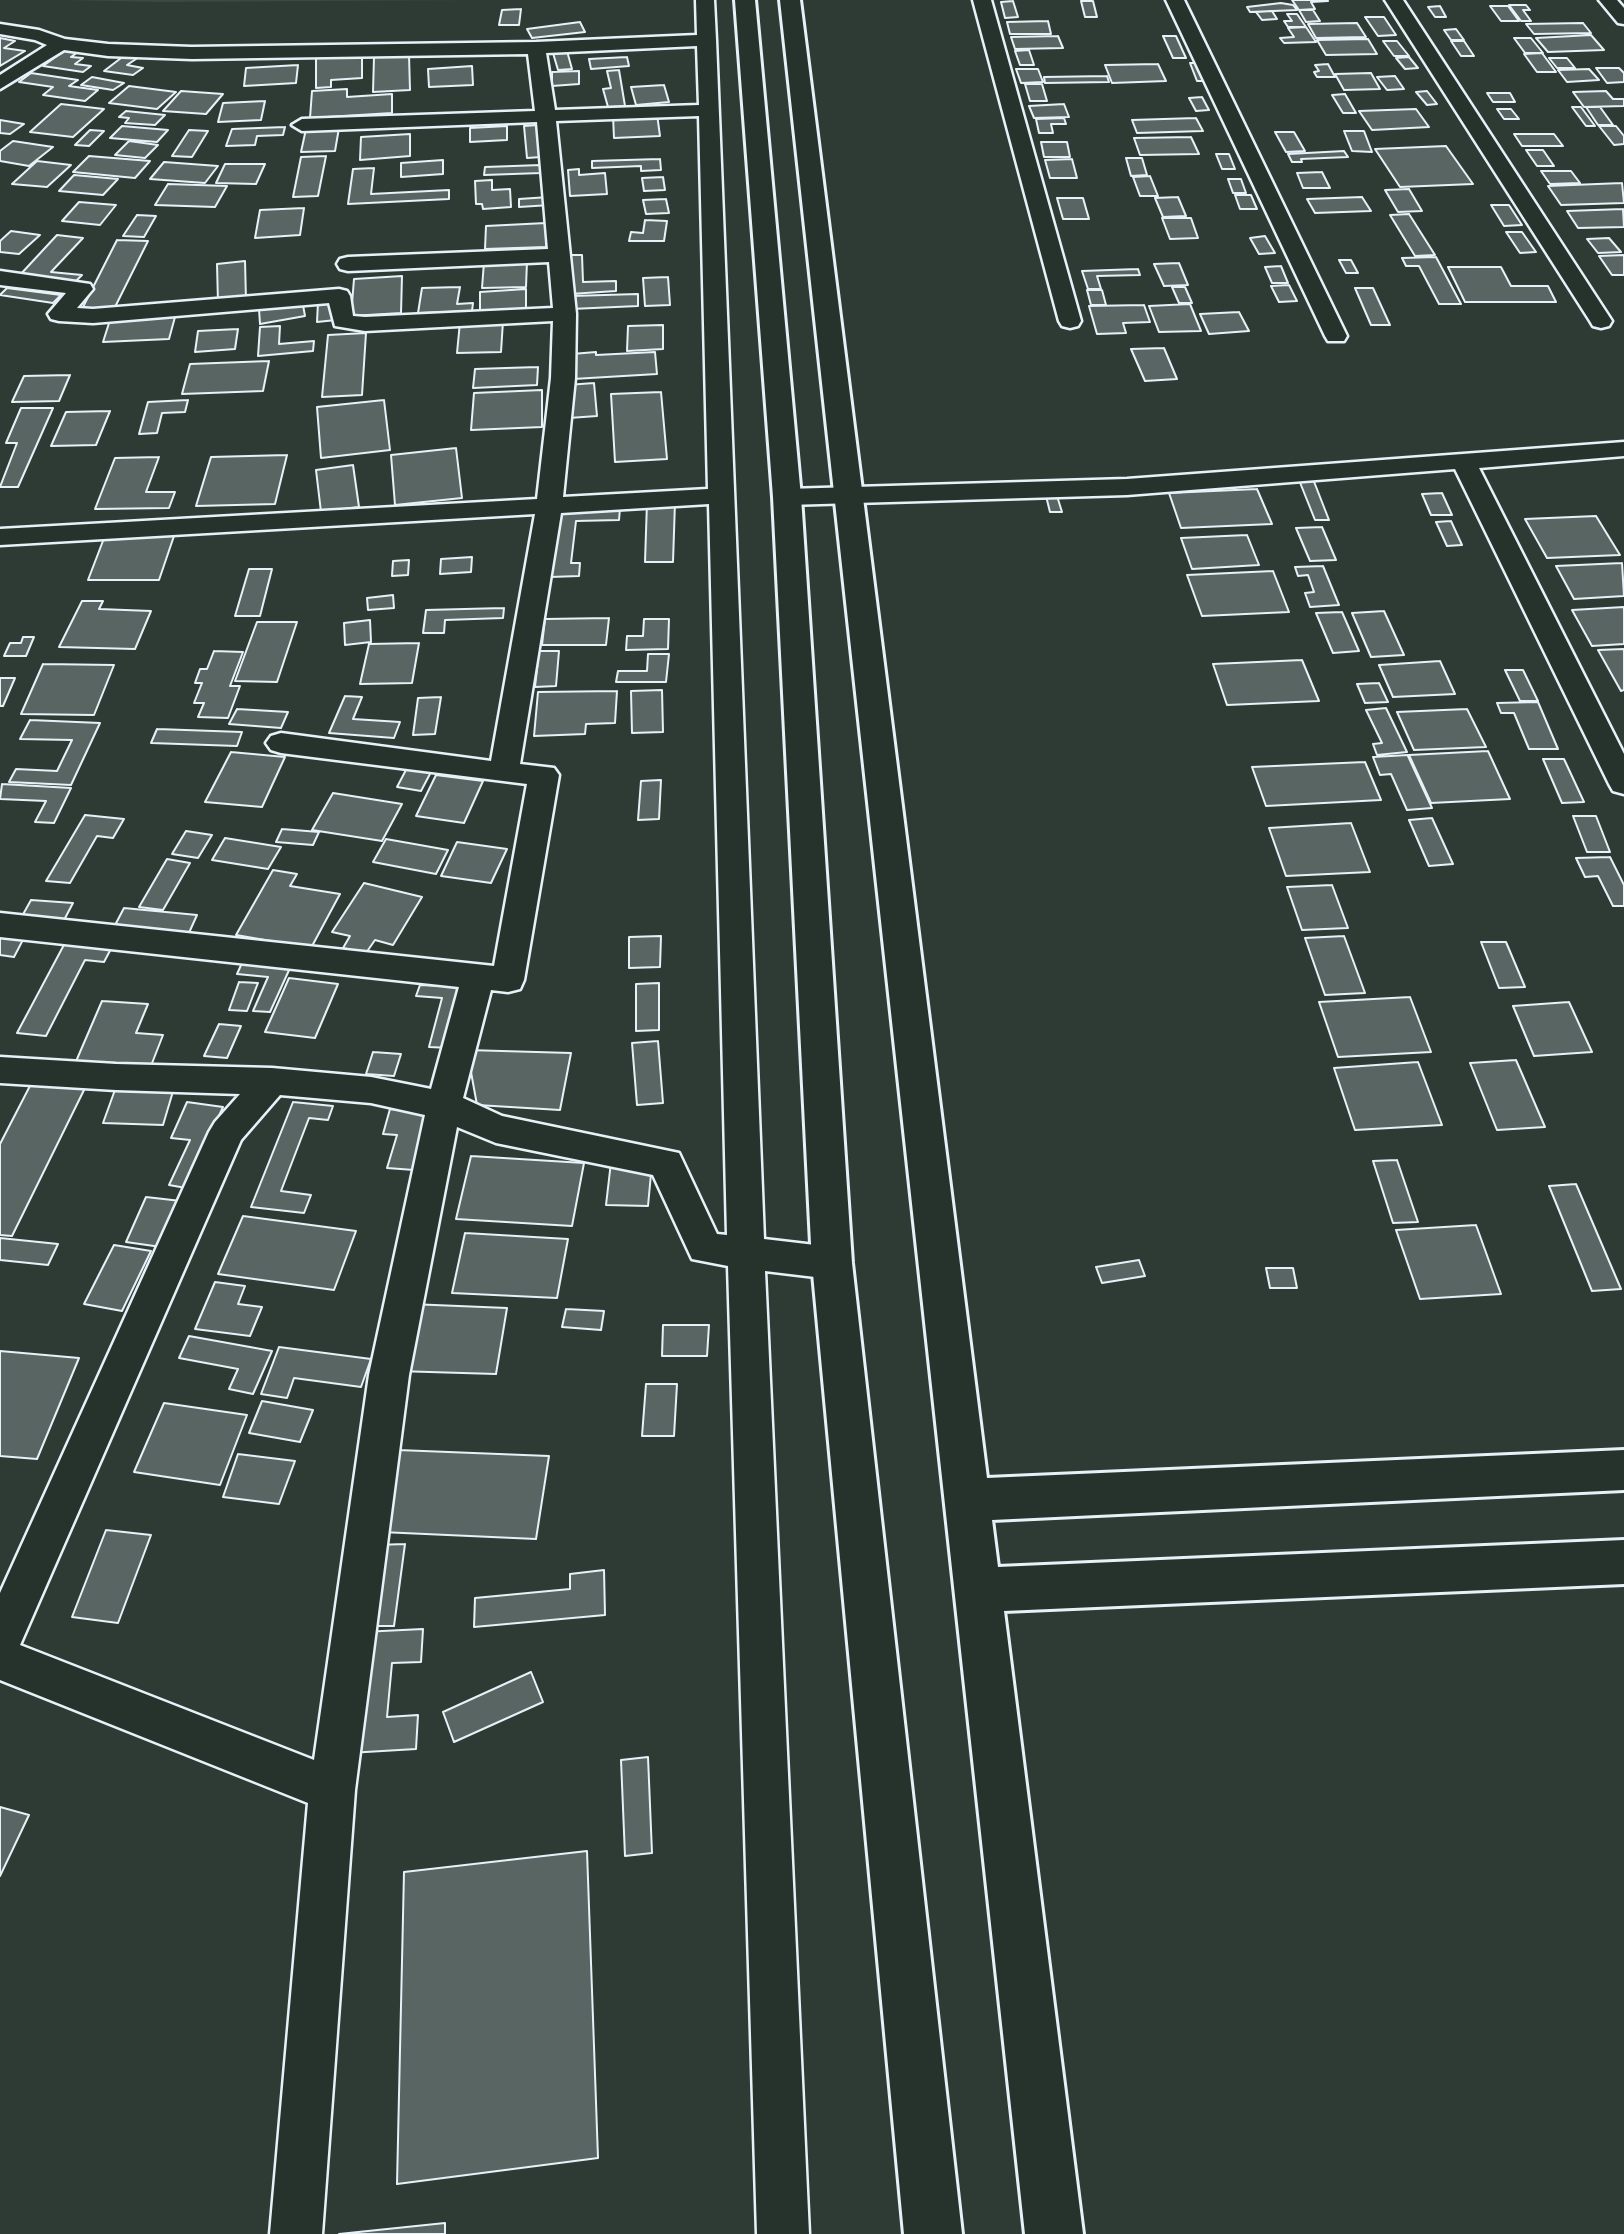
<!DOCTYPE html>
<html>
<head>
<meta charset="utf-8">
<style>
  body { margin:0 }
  canvas { display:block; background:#2e3b35 }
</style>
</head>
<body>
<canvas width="1624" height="2234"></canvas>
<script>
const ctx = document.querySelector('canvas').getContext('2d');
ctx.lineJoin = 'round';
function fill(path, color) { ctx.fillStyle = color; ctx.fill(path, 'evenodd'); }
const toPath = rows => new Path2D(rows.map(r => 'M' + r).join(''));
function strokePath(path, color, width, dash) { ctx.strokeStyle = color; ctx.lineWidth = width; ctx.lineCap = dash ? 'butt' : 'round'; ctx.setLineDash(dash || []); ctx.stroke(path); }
const built = toPath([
  [64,0,475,0,159,2]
]);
const building = toPath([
  [1292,0,1327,0,1328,1,1311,2,1315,9,1299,10,1292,0],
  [1013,1,1018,17,1005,18,1001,2,1013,1],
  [1081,1,1093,1,1097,17,1085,17,1081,1],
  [1281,3,1293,5,1297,10,1250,12,1247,7,1281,3],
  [1509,5,1526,5,1530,10,1523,10,1531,21,1521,21,1509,5],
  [1440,6,1446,17,1435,17,1428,7,1440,6],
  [1490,6,1508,6,1519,21,1501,21,1490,6],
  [521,9,519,25,499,25,502,10,521,9],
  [1299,10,1313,10,1320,21,1306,22,1299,10],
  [1272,11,1277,19,1262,20,1256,12,1272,11],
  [1287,14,1297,14,1306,27,1288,27,1284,21,1292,21,1287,14],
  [1365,17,1384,17,1396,35,1378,36,1365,17],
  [1048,21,1051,34,1010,34,1007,22,1048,21],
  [580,22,585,32,532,38,527,29,580,22],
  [1357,23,1366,37,1316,38,1308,24,1357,23],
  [1583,23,1591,33,1534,34,1526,24,1583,23],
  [1306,27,1316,42,1284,43,1280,38,1294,37,1288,28,1306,27],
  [1456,29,1464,40,1451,40,1444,30,1456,29],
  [1591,35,1604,50,1548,52,1536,38,1591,35],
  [1058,36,1063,48,1015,49,1011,37,1058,36],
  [1163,36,1176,36,1186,58,1173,58,1163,36],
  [0,38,15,41,4,48,25,51,0,66,0,38],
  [1514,38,1531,38,1543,53,1525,53,1514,38],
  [1368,39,1377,54,1326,55,1317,40,1368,39],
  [1383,41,1397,41,1409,56,1394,56,1383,41],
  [1451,41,1464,41,1474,56,1461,56,1451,41],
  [65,50,78,52,71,57,83,58,75,64,91,66,83,72,43,66,65,50],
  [1029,50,1034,65,1020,65,1015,51,1029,50],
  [567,51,572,69,558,70,553,53,567,51],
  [1542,53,1556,72,1537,72,1524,54,1542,53],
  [125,55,139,57,127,65,143,68,133,75,104,71,125,55],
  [362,55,362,78,331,80,331,87,316,88,316,58,362,55],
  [409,55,410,90,373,92,374,57,409,55],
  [627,57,629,66,591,69,589,59,627,57],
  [1409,57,1418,68,1405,69,1396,58,1409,57],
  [1549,58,1567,58,1575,68,1557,68,1549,58],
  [1190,63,1199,63,1206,81,1197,81,1190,63],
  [1158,64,1166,81,1112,83,1105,65,1158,64],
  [1328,64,1335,77,1317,77,1314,72,1319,71,1315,65,1328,64],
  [298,65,296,83,244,86,246,68,298,65],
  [472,66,473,85,429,87,428,69,472,66],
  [1596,68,1619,68,1624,73,1624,82,1607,83,1596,68],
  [1016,69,1038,69,1043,82,1021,83,1016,69],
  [1589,69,1599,80,1567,82,1558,70,1589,69],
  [619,70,625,106,608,107,603,89,611,88,607,71,619,70],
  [579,71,579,84,552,86,552,72,579,71],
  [31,73,78,80,69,86,98,90,85,101,43,95,53,87,19,82,31,73],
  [1371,73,1380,89,1344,90,1335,74,1371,73],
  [1107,76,1109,82,1045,83,1044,77,1107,76],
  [1395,76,1404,89,1387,90,1377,77,1395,76],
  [92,77,124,83,113,90,81,85,92,77],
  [1025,84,1042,84,1047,101,1030,101,1025,84],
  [664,85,669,102,636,105,631,87,664,85],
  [129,86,176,92,157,109,109,103,129,86],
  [347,89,347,97,392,94,392,113,310,118,312,91,347,89],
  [181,91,223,94,206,114,163,111,181,91],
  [1427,91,1437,104,1427,105,1416,92,1427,91],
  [1606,91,1613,99,1624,99,1624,106,1584,107,1573,92,1606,91],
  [1487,93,1510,93,1515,102,1493,102,1487,93],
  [1345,94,1356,113,1343,113,1332,95,1345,94],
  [1202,97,1209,110,1196,111,1189,98,1202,97],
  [265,101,261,120,218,122,223,103,265,101],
  [61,104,104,109,73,137,30,132,61,104],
  [1064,104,1069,117,1034,118,1029,106,1064,104],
  [1572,107,1581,107,1595,126,1586,126,1572,107],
  [1586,107,1600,107,1613,125,1598,125,1586,107],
  [1416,109,1429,127,1372,130,1359,111,1416,109],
  [1497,109,1511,109,1519,119,1504,119,1497,109],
  [126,111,165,115,155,125,125,123,129,118,119,117,126,111],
  [657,114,660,136,614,138,613,116,657,114],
  [1064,118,1066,124,1051,124,1053,133,1039,133,1036,119,1064,118],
  [1196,118,1203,131,1137,133,1132,120,1196,118],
  [0,120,24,124,10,134,0,133,0,120],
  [538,125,541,157,527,158,524,126,538,125],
  [122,126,168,130,157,142,110,138,122,126],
  [507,126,507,140,470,142,470,128,507,126],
  [1599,126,1616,126,1624,136,1624,144,1614,145,1599,126],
  [285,127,283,135,257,136,255,145,226,146,232,129,285,127],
  [339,128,335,151,301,152,306,129,339,128],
  [90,130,104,131,89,146,75,145,90,130],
  [189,130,208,131,192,157,172,156,189,130],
  [1344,131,1364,131,1372,152,1352,151,1344,131],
  [1275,132,1294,132,1305,151,1286,152,1275,132],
  [410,134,410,156,360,160,361,137,410,134],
  [1514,134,1554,134,1563,146,1522,146,1514,134],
  [1191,137,1199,154,1140,155,1134,138,1191,137],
  [13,141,53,147,29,166,0,161,0,151,13,141],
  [129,141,158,145,145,158,115,155,129,141],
  [1041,142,1067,142,1070,157,1044,157,1041,142],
  [1446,146,1473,184,1400,187,1375,149,1446,146],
  [1526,150,1543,150,1554,166,1537,166,1526,150],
  [1344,151,1348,157,1301,159,1302,162,1292,162,1288,154,1344,151],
  [1216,154,1229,154,1235,169,1222,169,1216,154],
  [89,156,150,161,135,178,73,172,89,156],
  [326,156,318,196,293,197,301,157,326,156],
  [1126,158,1142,158,1147,175,1131,176,1126,158],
  [660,159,661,170,641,171,641,166,592,168,592,161,660,159],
  [1072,159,1077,178,1050,178,1045,160,1072,159],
  [443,160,443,174,401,177,401,163,443,160],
  [37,161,71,165,47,187,12,184,37,161],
  [164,162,218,166,205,183,150,179,164,162],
  [225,164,265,164,256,184,216,183,225,164],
  [541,165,541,173,484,175,485,167,541,165],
  [374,168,371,194,449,190,449,199,348,204,353,169,374,168],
  [579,169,579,175,605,173,607,194,570,196,568,170,579,169],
  [1541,171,1571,171,1580,183,1550,184,1541,171],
  [1322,172,1330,188,1303,188,1297,173,1322,172],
  [74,175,118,179,103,195,59,191,74,175],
  [1150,176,1158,196,1140,196,1133,177,1150,176],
  [663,177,665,190,644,191,642,178,663,177],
  [1228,179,1241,179,1246,193,1233,193,1228,179],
  [492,180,492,190,510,189,511,207,483,209,482,204,476,204,475,181,492,180],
  [1622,183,1624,203,1561,205,1548,186,1622,183],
  [168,184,227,186,215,207,155,205,168,184],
  [1409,189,1422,211,1398,212,1385,190,1409,189],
  [1235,195,1251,195,1257,209,1240,209,1235,195],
  [549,197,550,205,519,207,519,199,549,197],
  [1178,197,1186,216,1163,217,1155,198,1178,197],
  [1362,197,1371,211,1315,213,1307,199,1362,197],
  [1057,198,1083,198,1089,219,1063,219,1057,198],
  [666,199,669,213,646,214,643,200,666,199],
  [79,202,116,205,100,225,62,221,79,202],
  [1491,205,1509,205,1522,225,1504,226,1491,205],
  [304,208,300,235,255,238,260,210,304,208],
  [1623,209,1624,227,1578,228,1567,211,1623,209],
  [1409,214,1435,255,1415,256,1390,215,1409,214],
  [137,215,156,216,144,237,123,236,137,215],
  [1162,218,1191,218,1198,238,1170,239,1162,218],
  [645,220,667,221,664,241,629,241,631,232,643,233,645,220],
  [546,223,546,247,485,249,486,226,546,223],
  [11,231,40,235,19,254,0,252,0,241,11,231],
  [1506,232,1522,232,1536,252,1520,253,1506,232],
  [57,235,83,238,51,272,82,275,76,281,19,276,57,235],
  [1265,236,1275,253,1259,254,1250,238,1265,236],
  [1609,238,1621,252,1598,253,1587,239,1609,238],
  [117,240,148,241,114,309,82,309,117,240],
  [569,255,582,255,583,282,616,281,616,291,570,294,569,255],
  [1624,255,1624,275,1612,275,1599,256,1624,255],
  [1436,257,1461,304,1439,304,1419,266,1406,266,1402,258,1436,257],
  [1339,260,1351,260,1358,273,1346,273,1339,260],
  [245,261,246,300,218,303,217,264,245,261],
  [527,261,526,287,482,288,484,262,527,261],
  [1179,263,1188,285,1164,286,1154,264,1179,263],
  [1281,266,1288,283,1272,283,1265,267,1281,266],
  [1448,267,1501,267,1511,286,1548,286,1556,302,1465,302,1448,267],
  [1138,269,1140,275,1097,276,1101,289,1088,289,1082,271,1138,269],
  [402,276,401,313,351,316,354,279,402,276],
  [668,277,670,305,645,306,643,278,668,277],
  [1289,285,1297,301,1279,302,1271,286,1289,285],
  [460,287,457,304,473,303,472,311,418,313,422,288,460,287],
  [1172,287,1185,287,1192,303,1179,303,1172,287],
  [7,288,61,295,53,303,0,295,7,288],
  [1355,288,1373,288,1390,325,1371,325,1355,288],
  [526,289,526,311,480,314,480,292,526,289],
  [1087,290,1102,290,1106,305,1091,305,1087,290],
  [638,294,638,306,571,309,571,296,638,294],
  [337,301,336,320,317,322,318,302,337,301],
  [1190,304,1201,331,1159,332,1149,306,1190,304],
  [303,305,305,316,260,324,259,309,303,305],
  [1144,305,1150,322,1123,323,1126,333,1097,334,1089,306,1144,305],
  [1239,312,1249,331,1209,334,1200,314,1239,312],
  [175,317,169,339,103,342,110,320,175,317],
  [503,321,501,352,457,353,460,322,503,321],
  [663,325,663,349,627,351,628,326,663,325],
  [280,326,279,344,314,341,313,351,258,356,260,327,280,326],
  [238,329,235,349,195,352,198,331,238,329],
  [366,333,362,395,322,397,328,335,366,333],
  [1164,348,1177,379,1145,381,1131,349,1164,348],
  [596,352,596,355,655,352,657,374,573,379,572,354,596,352],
  [269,361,263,391,182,394,190,364,269,361],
  [538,367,537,385,473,388,475,369,538,367],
  [70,375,59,401,12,402,24,376,70,375],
  [594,383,597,416,569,418,567,385,594,383],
  [542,390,542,427,471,430,474,393,542,390],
  [661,392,667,459,615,462,611,394,661,392],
  [188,400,185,412,162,413,157,433,139,434,148,402,188,400],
  [384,400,390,450,321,458,317,407,384,400],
  [21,408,53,408,18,487,0,487,17,443,6,443,21,408],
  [110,411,96,445,51,446,66,412,110,411],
  [456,448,462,498,395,505,391,455,456,448],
  [287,455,275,504,196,506,211,457,287,455],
  [159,457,146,492,175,492,169,508,95,509,115,458,159,457],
  [353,465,359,507,321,512,316,470,353,465],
  [1313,479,1329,520,1315,520,1299,480,1313,479],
  [1257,489,1272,524,1181,528,1169,493,1257,489],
  [1442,493,1452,515,1431,515,1422,494,1442,493],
  [1046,496,1057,496,1062,512,1050,512,1046,496],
  [647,502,675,502,673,562,645,562,647,502],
  [620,508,619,520,576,521,571,563,580,563,579,576,550,577,557,509,620,508],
  [1596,516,1620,555,1547,558,1525,519,1596,516],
  [1451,521,1462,545,1447,546,1436,522,1451,521],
  [1322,527,1336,560,1310,561,1296,528,1322,527],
  [106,533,175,533,159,580,88,580,106,533],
  [1247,535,1259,565,1192,569,1181,538,1247,535],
  [472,557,471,572,440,574,441,559,472,557],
  [409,560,408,575,392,576,393,561,409,560],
  [1622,563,1624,596,1574,599,1556,566,1622,563],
  [1323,566,1339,605,1310,607,1305,593,1314,592,1308,575,1298,576,1295,567,1323,566],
  [249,569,272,569,260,616,235,616,249,569],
  [1273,571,1289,612,1202,616,1187,575,1273,571],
  [393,595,394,608,368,610,367,598,393,595],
  [82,601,103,601,99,609,151,611,135,649,59,647,82,601],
  [1624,607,1624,644,1592,646,1572,610,1624,607],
  [504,608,503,618,445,620,444,633,423,633,426,610,504,608],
  [1384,611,1404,655,1371,657,1352,613,1384,611],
  [1342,612,1359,651,1333,653,1316,613,1342,612],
  [609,618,606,645,542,645,545,619,609,618],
  [644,619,669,619,668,649,626,650,627,636,643,636,644,619],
  [370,620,371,642,345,645,344,623,370,620],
  [257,622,297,622,277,682,235,681,257,622],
  [23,637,34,637,26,656,4,656,10,643,21,643,23,637],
  [419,643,412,683,360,684,369,644,419,643],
  [1624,649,1624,690,1621,691,1598,650,1624,649],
  [214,651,243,652,230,686,240,686,228,718,198,717,204,703,194,703,202,683,195,683,200,669,207,669,214,651],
  [539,651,559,651,556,686,535,687,539,651],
  [648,654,669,654,666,682,616,682,618,671,647,671,648,654],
  [1302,660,1319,701,1227,705,1213,664,1302,660],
  [1440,661,1455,694,1393,697,1379,665,1440,661],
  [43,664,114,665,94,715,21,714,43,664],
  [1505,670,1523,670,1538,701,1520,701,1505,670],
  [0,678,15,678,3,706,0,706,0,678],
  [1379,683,1388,702,1365,703,1357,684,1379,683],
  [662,690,663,732,632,733,631,691,662,690],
  [617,691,615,723,586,724,585,734,534,736,538,692,617,691],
  [345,696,362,697,353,719,400,722,394,738,329,733,345,696],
  [441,697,435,734,413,735,418,698,441,697],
  [1538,702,1558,749,1529,749,1514,713,1501,713,1497,703,1538,702],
  [1386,708,1407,752,1377,755,1373,744,1382,743,1366,710,1386,708],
  [237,709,288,712,281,728,229,724,237,709],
  [1467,709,1486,747,1414,750,1397,712,1467,709],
  [30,720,100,723,71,785,9,782,16,769,57,771,72,740,20,739,30,720],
  [157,729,242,732,237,746,151,743,157,729],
  [1488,751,1510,799,1431,803,1409,755,1488,751],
  [231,752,285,757,262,807,205,802,231,752],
  [1408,755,1408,756,1432,808,1407,810,1391,774,1380,775,1373,757,1408,755],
  [1543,759,1564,759,1584,802,1562,803,1543,759],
  [1365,762,1381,800,1266,806,1252,767,1365,762],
  [407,768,431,772,421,791,397,787,407,768],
  [436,775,483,781,464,823,416,816,436,775],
  [661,780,659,819,638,820,641,781,661,780],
  [2,784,71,788,54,823,35,822,46,801,0,799,2,784],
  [333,793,402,804,382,841,312,830,333,793],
  [85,815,124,819,113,838,97,836,70,883,46,881,85,815],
  [1573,816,1596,816,1610,852,1587,852,1573,816],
  [1432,818,1453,864,1429,866,1409,820,1432,818],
  [1351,823,1370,872,1286,876,1269,828,1351,823],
  [282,829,319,832,313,845,276,842,282,829],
  [186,831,212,835,198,858,172,854,186,831],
  [225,838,281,847,268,869,212,860,225,838],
  [386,839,448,850,436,874,373,862,386,839],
  [457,842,507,849,491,883,441,876,457,842],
  [1610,857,1624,885,1624,906,1613,906,1598,876,1585,877,1576,858,1610,857],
  [167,859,190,863,163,910,139,907,167,859],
  [273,870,297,874,290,886,340,894,311,948,236,935,273,870],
  [364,883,422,897,393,945,375,940,366,953,343,948,350,936,332,932,364,883],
  [1332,885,1348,928,1302,930,1287,887,1332,885],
  [31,900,73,903,63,922,21,918,31,900],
  [124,908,197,915,188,935,114,927,124,908],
  [0,932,26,934,14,957,0,955,0,932],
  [661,936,660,967,629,968,629,937,661,936],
  [1344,936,1365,993,1325,995,1305,938,1344,936],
  [66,941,113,945,104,962,85,960,46,1036,17,1033,66,941],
  [1481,942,1506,942,1525,987,1499,988,1481,942],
  [242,963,290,968,270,1012,253,1011,268,977,237,974,242,963],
  [289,978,338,984,315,1038,265,1032,289,978],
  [239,982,258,983,247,1011,229,1010,239,982],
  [659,983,659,1030,636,1031,636,984,659,983],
  [420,985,466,987,451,1048,429,1047,442,998,416,996,420,985],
  [1410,997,1431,1052,1338,1057,1319,1002,1410,997],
  [102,1001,148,1004,136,1033,163,1035,149,1071,74,1066,102,1001],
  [1569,1002,1592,1052,1534,1056,1513,1006,1569,1002],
  [219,1024,241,1026,227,1058,204,1056,219,1024],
  [658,1041,663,1103,637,1105,632,1043,658,1041],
  [467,1050,571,1053,560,1110,477,1105,467,1050],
  [373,1052,401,1054,394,1076,366,1074,373,1052],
  [1516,1060,1545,1127,1497,1130,1470,1063,1516,1060],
  [1418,1062,1442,1125,1355,1130,1334,1068,1418,1062],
  [33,1080,86,1086,12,1236,0,1235,0,1144,33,1080],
  [116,1087,174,1088,163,1125,103,1123,116,1087],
  [187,1102,223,1107,186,1188,169,1185,190,1140,171,1138,187,1102],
  [293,1102,333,1106,328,1120,309,1118,281,1191,311,1195,304,1213,251,1207,293,1102],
  [390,1109,430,1111,414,1170,387,1168,397,1135,383,1134,390,1109],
  [471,1156,584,1163,572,1226,456,1219,471,1156],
  [1397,1160,1418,1222,1393,1223,1373,1161,1397,1160],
  [611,1162,652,1163,648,1206,606,1205,611,1162],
  [1576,1184,1621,1289,1592,1291,1549,1186,1576,1184],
  [146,1197,181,1201,161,1247,126,1242,146,1197],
  [243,1216,356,1231,334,1290,218,1274,243,1216],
  [1476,1225,1501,1294,1420,1299,1396,1230,1476,1225],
  [465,1233,568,1239,557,1298,452,1293,465,1233],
  [0,1238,58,1244,48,1265,0,1260,0,1238],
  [114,1245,151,1251,122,1311,84,1304,114,1245],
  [1139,1260,1145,1276,1102,1283,1096,1267,1139,1260],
  [1266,1268,1293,1268,1297,1288,1270,1288,1266,1268],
  [215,1282,245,1286,238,1304,262,1307,250,1336,195,1329,215,1282],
  [410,1304,507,1308,496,1374,396,1371,410,1304],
  [566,1309,604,1311,601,1330,562,1327,566,1309],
  [663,1325,709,1325,707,1356,662,1356,663,1325],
  [189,1336,272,1351,253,1394,229,1389,238,1369,179,1358,189,1336],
  [279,1347,371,1359,361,1387,294,1378,287,1398,261,1394,279,1347],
  [0,1351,79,1358,37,1459,0,1456,0,1351],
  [646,1384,677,1384,674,1436,642,1436,646,1384],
  [262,1401,313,1410,300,1442,249,1433,262,1401],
  [164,1403,247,1415,220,1485,134,1472,164,1403],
  [398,1450,549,1456,536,1539,381,1532,398,1450],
  [238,1454,295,1461,279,1504,223,1497,238,1454],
  [106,1530,151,1535,118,1623,72,1617,106,1530],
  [405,1544,394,1626,364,1626,376,1545,405,1544],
  [604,1570,605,1615,474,1627,475,1598,570,1589,570,1574,604,1570],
  [423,1629,421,1662,392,1663,387,1717,418,1715,416,1749,349,1753,362,1632,423,1629],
  [531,1672,543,1702,454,1742,443,1712,531,1672],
  [648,1757,652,1853,625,1856,621,1760,648,1757],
  [0,1807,29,1815,0,1876,0,1807],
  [587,1851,598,2158,397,2184,404,1872,587,1851],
  [445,2223,445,2234,339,2234,445,2223]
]);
const street = toPath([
  [696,0,714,0,716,40,764,1239,832,1247,845,1252,851,1263,845,1274,832,1279,765,1271,809,2234,757,2234,728,1266,692,1259,653,1175,496,1143,457,1127,409,1375,355,1790,322,2234,270,2234,308,1803,0,1680,0,1593,209,1132,215,1122,240,1094,116,1090,0,1083,0,1057,116,1064,272,1068,371,1077,431,1089,459,987,0,937,0,913,494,966,527,784,281,753,271,750,266,743,271,736,281,733,491,761,535,514,0,545,0,529,537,499,551,378,553,321,365,331,335,326,329,303,93,323,59,321,51,319,48,314,66,293,0,285,0,271,90,284,93,289,77,308,93,309,339,289,347,291,350,296,353,316,365,317,553,308,549,262,348,271,340,269,337,264,340,259,348,257,548,249,537,122,302,131,292,125,302,119,535,111,528,54,192,59,108,56,64,50,0,89,0,75,47,45,35,40,0,34,0,24,39,30,65,39,108,44,192,47,536,42,697,35,696,0],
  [697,46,699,105,555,110,546,53,697,46],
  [699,116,708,489,563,497,575,378,576,314,556,121,699,116],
  [709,504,727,1235,717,1234,679,1153,502,1116,463,1098,491,990,508,992,520,989,524,980,559,775,554,768,520,764,561,513,709,504],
  [280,1095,371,1103,425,1115,369,1375,314,1760,20,1645,241,1140,280,1095],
  [973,0,991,0,1081,321,1078,326,1070,328,1062,326,1059,321,973,0],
  [1166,0,1184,0,1347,336,1344,341,1328,341,1325,336,1166,0],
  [1385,0,1403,0,1612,321,1609,326,1601,328,1593,326,1590,321,1385,0],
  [1599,0,1617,0,1624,8,1624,24,1618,23,1599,0],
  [1624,442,1624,456,1479,468,1624,754,1624,794,1613,791,1609,784,1455,469,1127,495,787,505,778,502,774,497,778,492,787,489,1127,479,1624,442]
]);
const secondary = toPath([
  [735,0,755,0,801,497,852,1263,962,2234,904,2234,812,1263,773,497,735,0],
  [780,0,800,0,987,1478,1624,1450,1624,1490,992,1520,998,1567,1624,1540,1624,1584,1004,1611,1083,2234,1025,2234,780,0]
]);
fill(built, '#3b4843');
fill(building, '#596563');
strokePath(building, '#e8f1f8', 2);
strokePath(street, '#e8f1f8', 5);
strokePath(secondary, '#e8f1f8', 6);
fill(street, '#26332d');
fill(secondary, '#26332d');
</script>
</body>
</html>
